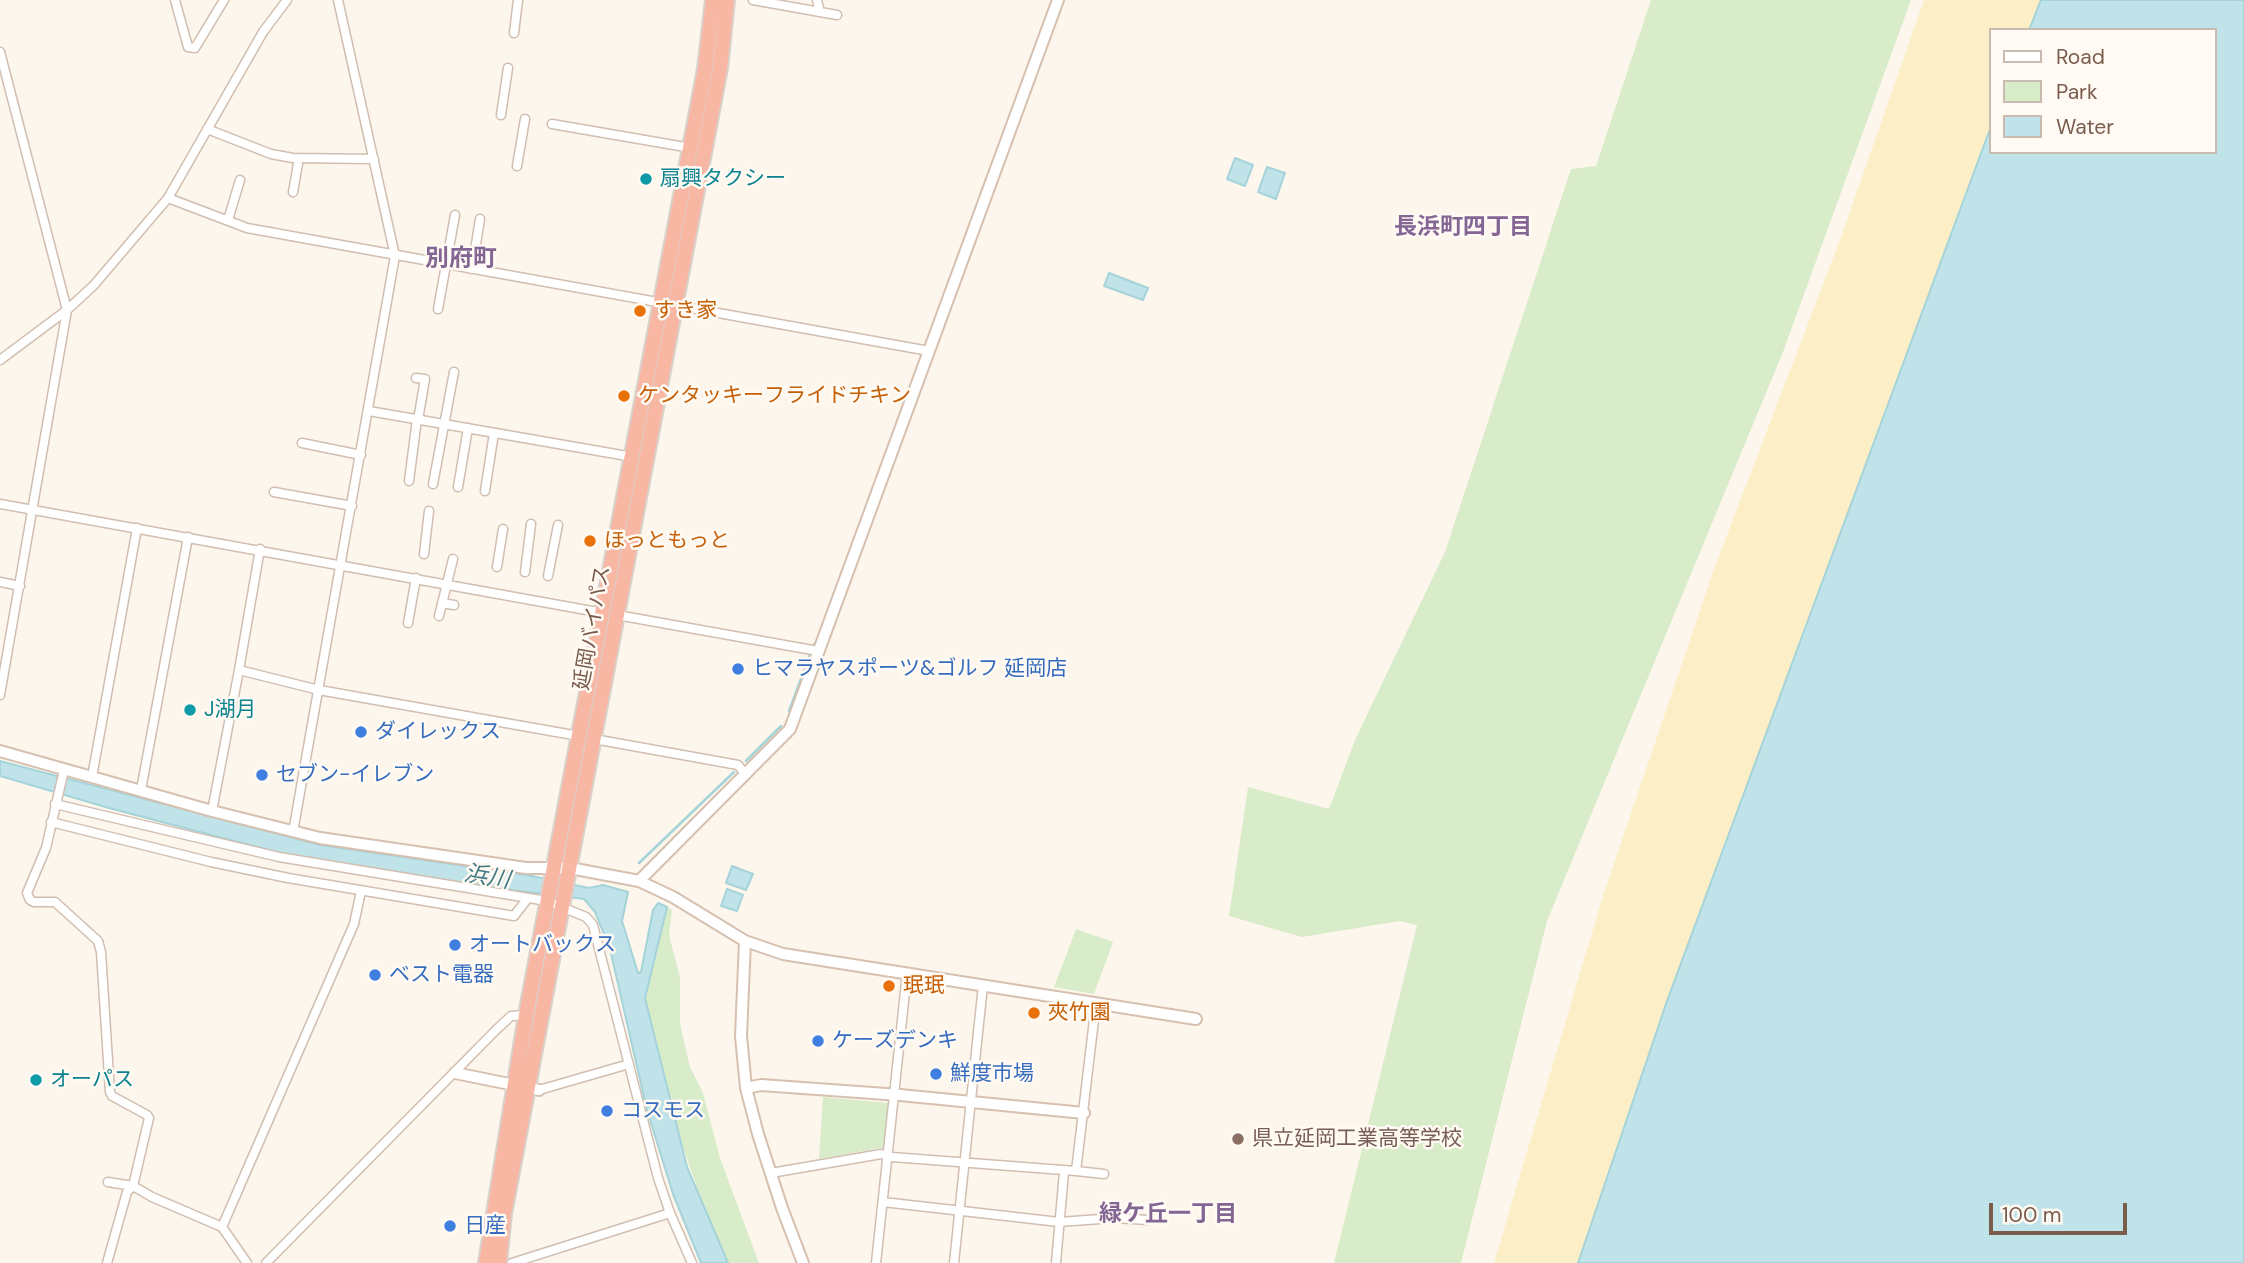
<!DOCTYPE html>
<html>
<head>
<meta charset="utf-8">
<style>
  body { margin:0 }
  #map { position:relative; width:2244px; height:1263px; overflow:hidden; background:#fdf6ec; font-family:"DM Sans",sans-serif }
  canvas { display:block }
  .legend { position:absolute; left:1989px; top:28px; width:228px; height:126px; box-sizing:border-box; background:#fffaf3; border:2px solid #cabbb1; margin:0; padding:9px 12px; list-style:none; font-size:21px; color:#7a5c4d }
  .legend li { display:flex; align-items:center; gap:14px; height:35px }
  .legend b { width:35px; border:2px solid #cabbb1 }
  .scale { position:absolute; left:1989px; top:1203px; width:138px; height:32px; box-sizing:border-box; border:4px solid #7a5c4d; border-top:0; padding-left:9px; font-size:21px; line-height:24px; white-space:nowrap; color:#7a5c4d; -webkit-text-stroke:5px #fffaf3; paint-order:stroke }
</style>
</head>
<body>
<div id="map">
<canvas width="2244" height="1263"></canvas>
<ul class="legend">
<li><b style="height:9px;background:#fff"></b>Road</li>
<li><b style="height:19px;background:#d8ecc9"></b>Park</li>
<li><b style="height:19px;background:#bfe3e8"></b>Water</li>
</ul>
<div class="scale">100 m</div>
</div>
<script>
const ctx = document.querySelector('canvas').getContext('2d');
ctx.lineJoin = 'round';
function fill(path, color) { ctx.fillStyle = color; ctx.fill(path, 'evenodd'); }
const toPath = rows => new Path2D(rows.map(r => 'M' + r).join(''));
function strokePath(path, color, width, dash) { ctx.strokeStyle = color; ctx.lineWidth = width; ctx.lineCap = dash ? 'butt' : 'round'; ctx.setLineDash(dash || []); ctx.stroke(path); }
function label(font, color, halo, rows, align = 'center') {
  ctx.font = font + ' "DM Sans","Noto Sans JP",sans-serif'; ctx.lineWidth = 5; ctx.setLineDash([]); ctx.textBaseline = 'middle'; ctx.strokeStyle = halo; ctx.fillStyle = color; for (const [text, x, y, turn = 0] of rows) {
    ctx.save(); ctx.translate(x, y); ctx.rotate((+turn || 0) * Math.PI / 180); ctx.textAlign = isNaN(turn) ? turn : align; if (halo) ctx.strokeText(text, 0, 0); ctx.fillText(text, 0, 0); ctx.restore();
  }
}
const green = toPath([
  [1651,0,1911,0,1783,352,1547,921,1461,1263,1334,1263,1417,925,1400,921,1302,937,1229,916,1248,787,1329,809,1355,740,1445,552,1571,169,1596,166],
  [667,907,672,910,669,935,680,977,680,1024,690,1067,703,1093,720,1158,759,1263,728,1263,702,1202,675,1124,645,998],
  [1076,929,1113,942,1094,994,1054,987],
  [823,1097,889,1103,885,1147,819,1159]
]);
const sand = toPath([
  [1924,0,2041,0,2029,30,1990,30,1990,129,1667,1001,1578,1263,1494,1263,1602,899,1714,569,1840,240]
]);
const water = toPath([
  [2041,0,2244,0,2244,1263,1578,1263,1667,1001,1990,129,1990,152,2214,152,2214,30,2029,30,2041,0],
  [1235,158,1253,165,1245,186,1227,179,1235,158],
  [1267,167,1285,173,1276,199,1258,192,1267,167],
  [1109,273,1148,288,1143,300,1104,286,1109,273],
  [0,761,320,845,527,875,589,888,603,885,628,892,622,921,638,973,641,972,653,910,658,903,667,907,645,998,687,1167,728,1263,701,1263,673,1194,647,1110,610,949,595,912,584,899,441,881,291,856,109,808,0,776,0,761],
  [732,866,753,874,746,890,726,883,732,866],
  [727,889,743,895,737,911,721,906,727,889]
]);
const stream = toPath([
  [832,599,846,563],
  [822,627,826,616],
  [814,645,815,643],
  [789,711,811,652],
  [746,761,781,726],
  [639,863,734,772]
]);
const street = toPath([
  [175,0,188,47,195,48,224,0],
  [753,0,837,15],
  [817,0,820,12],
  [514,33,518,0],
  [0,52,67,310,0,695],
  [501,115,508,68],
  [552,124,691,148],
  [207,129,271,154,293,158,374,159],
  [517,166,525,119],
  [293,192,299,158],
  [168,198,247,228,929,351],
  [228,220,240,180],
  [472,269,480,219],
  [438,309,455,215],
  [0,360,67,310,94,285,168,198,263,32,287,0],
  [416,378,425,379,418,420],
  [369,411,633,457],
  [302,443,361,455],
  [409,481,417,419],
  [433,484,454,372],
  [458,487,468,428],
  [485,491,494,433],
  [274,492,352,506],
  [0,504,603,613],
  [260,549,239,670,319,690,579,736],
  [424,554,429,511],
  [497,567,503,529],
  [525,572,531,524],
  [548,576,558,525],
  [0,582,20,586],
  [442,603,454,605],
  [617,615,818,651],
  [439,616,453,559],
  [408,623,416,578],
  [594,739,738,765,746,775],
  [64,770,46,848,27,893,30,900,34,902,55,902,98,941,101,952,110,1092,112,1096,147,1115,149,1118,133,1186,152,1197,222,1227,247,1263],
  [92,777,137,528],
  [141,790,188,537],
  [55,804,279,857,547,901,586,917,593,925,658,1178,670,1213,692,1263],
  [212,811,239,670],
  [51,822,211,862,288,878,514,916,528,898],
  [293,832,395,256,338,0],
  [539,1090,629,1064],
  [1076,1171,1104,1174],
  [771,1173,881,1154,892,1157,1076,1171,1096,1003],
  [108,1182,133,1186],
  [883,1202,1059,1222,1114,1218,1148,1220],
  [222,1227,354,924,361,891],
  [107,1263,127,1192,133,1186],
  [266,1263,497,1029,511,1016,526,1015],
  [512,1263,670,1213],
  [876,1263,907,973],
  [954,1263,983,985],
  [1056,1263,1064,1172]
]);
const secondary = toPath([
  [0,751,212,811,320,838,526,868,570,868,639,881,673,897,745,941,783,954,1196,1019],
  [639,881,790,729,1058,0],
  [745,941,741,1036,746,1088,758,1134,782,1208,803,1263],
  [455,1073,539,1090],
  [746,1088,761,1085,900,1095,1084,1113]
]);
const highway = toPath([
  [486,1263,526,1015,705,69,713,0],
  [499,1263,504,1214,720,68,727,0]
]);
const markers = [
  [646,179,7,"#0f9aa8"],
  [640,311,7,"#e8710a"],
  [624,396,7,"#e8710a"],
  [590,541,7,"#e8710a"],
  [738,669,7,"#3f7fe0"],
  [190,710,7,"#0f9aa8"],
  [361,732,7,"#3f7fe0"],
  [262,775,7,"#3f7fe0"],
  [455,945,7,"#3f7fe0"],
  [375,975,7,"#3f7fe0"],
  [889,986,7,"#e8710a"],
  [1034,1013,7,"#e8710a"],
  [818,1041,7,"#3f7fe0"],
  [936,1074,7,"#3f7fe0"],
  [36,1080,7,"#0f9aa8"],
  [607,1111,7,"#3f7fe0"],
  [1238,1139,7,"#8d6e63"],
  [450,1226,7,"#3f7fe0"]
];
const cultureNames = [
  ["扇興タクシー",660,179],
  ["J湖月",204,710],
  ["オーパス",50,1080]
];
const foodNames = [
  ["すき家",654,311],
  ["ケンタッキーフライドチキン",638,396],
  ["ほっともっと",604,541],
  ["珉珉",903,986],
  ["夾竹園",1048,1013]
];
const streetNames = [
  ["延岡バイパス",593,628,-80]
];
const shopNames = [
  ["ヒマラヤスポーツ&ゴルフ 延岡店",752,669],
  ["ダイレックス",375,732],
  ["セブン-イレブン",276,775],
  ["オートバックス",469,945],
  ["ベスト電器",389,975],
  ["ケーズデンキ",832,1041],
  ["鮮度市場",950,1074],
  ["コスモス",621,1111],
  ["日産",464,1226]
];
const educationNames = [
  ["県立延岡工業高等学校",1252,1139]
];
const neighbourhoodNames = [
  ["長浜町四丁目",1463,228],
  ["緑ケ丘一丁目",1168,1215]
];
const waterNames = [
  ["浜川",487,878,9]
];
const quarterNames = [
  ["別府町",461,260]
];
fill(green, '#d8ecc9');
fill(sand, '#fcefc7');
fill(water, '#bfe3e8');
strokePath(water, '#a5d3da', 2);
strokePath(stream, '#a5d3da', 2.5);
strokePath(street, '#d1beb0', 11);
strokePath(secondary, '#d6c0b0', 14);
strokePath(highway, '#dad1cd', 18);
strokePath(street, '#fff', 8);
strokePath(secondary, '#fff', 10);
strokePath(highway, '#f7b7a3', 14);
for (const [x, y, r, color] of markers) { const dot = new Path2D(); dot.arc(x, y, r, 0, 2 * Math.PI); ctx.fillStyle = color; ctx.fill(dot); strokePath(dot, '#fffaf3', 2.5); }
label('21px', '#0d838f', '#fffaf3', cultureNames, 'left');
label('21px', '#c56008', '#fffaf3', foodNames, 'left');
label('21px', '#7a5c4d', '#fffaf3', streetNames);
label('21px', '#366cbe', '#fffaf3', shopNames, 'left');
label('21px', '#785e54', '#fffaf3', educationNames, 'left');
label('bold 23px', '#846695', '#fffaf3', neighbourhoodNames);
label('italic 23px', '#437c86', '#fffaf3', waterNames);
label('bold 24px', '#846695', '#fffaf3', quarterNames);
</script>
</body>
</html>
